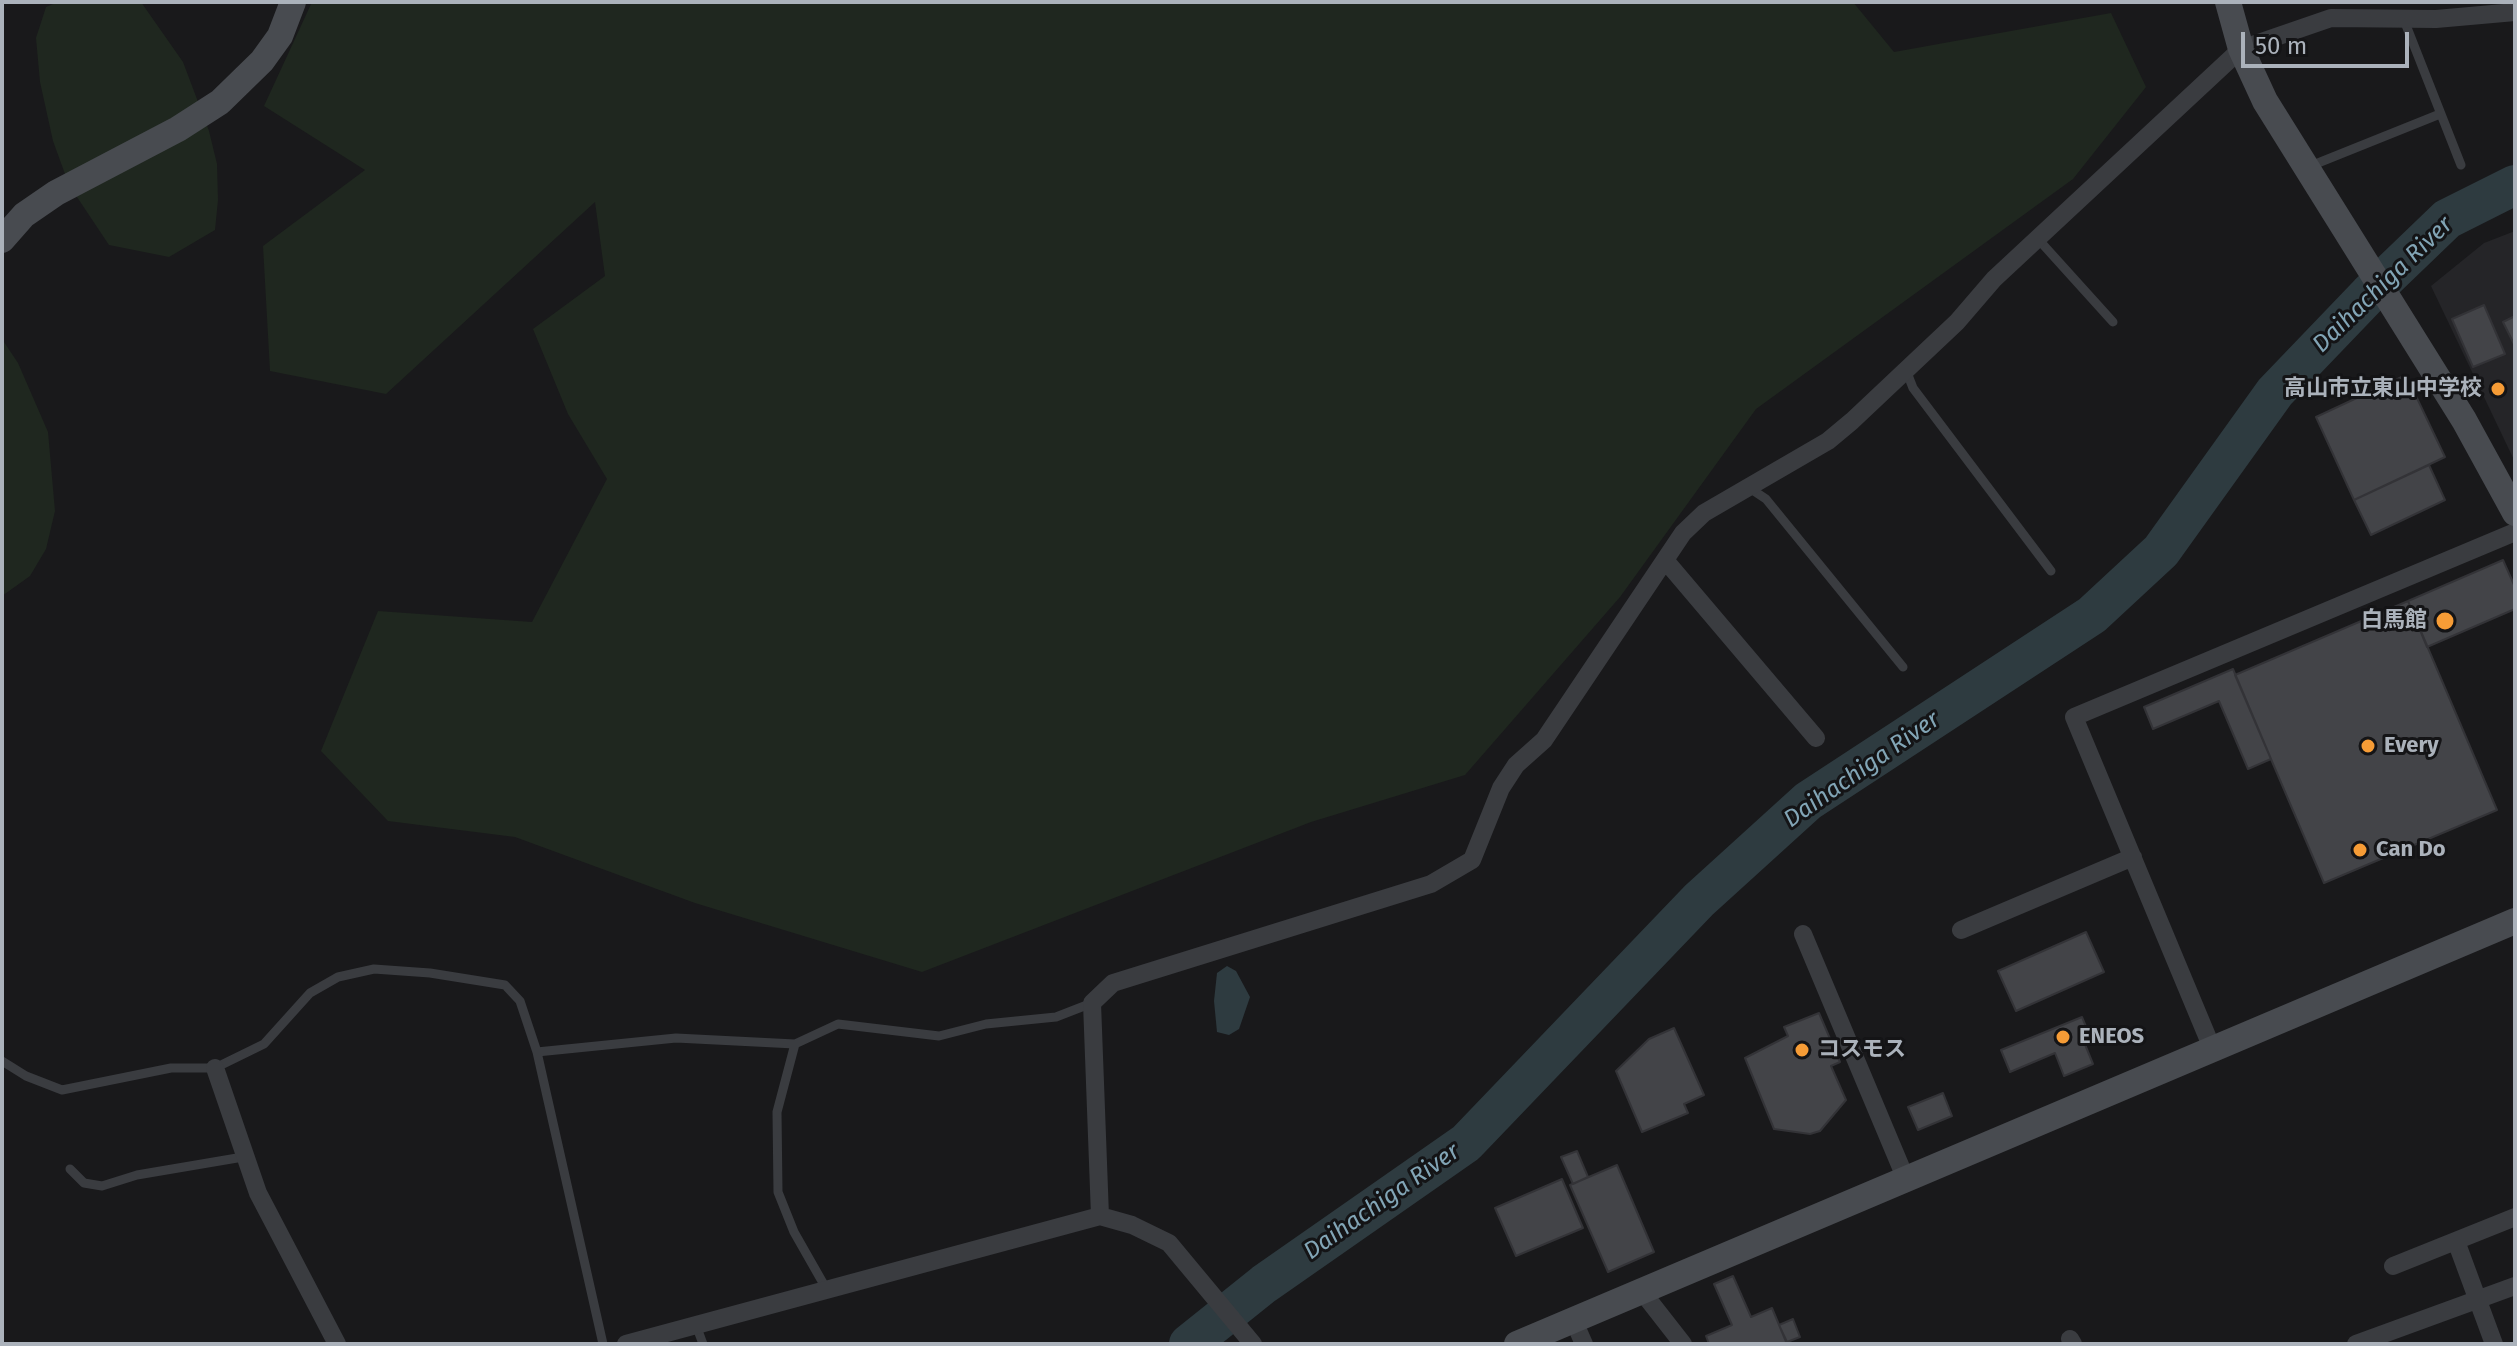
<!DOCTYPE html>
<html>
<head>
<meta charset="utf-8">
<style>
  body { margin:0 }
  #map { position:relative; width:2517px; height:1346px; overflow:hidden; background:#19191b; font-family:"Fira Sans",sans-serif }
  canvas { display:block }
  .frame { position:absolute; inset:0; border:4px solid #abb2bb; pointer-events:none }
  .scale { position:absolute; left:2241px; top:32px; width:168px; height:36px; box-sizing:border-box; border:4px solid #abb2bb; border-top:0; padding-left:10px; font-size:24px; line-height:28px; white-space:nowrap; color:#abb2bb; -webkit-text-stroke:6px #141416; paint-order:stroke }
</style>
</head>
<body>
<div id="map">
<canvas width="2517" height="1346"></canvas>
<div class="frame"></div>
<div class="scale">50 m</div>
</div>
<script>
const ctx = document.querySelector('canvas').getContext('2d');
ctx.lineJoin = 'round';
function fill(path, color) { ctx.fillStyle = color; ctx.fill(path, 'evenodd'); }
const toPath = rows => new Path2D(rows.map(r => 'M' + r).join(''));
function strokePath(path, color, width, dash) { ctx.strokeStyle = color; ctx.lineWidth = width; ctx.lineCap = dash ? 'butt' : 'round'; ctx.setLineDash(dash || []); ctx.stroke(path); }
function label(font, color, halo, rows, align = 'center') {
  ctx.font = font + ' "Fira Sans","Noto Sans JP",sans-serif'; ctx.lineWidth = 6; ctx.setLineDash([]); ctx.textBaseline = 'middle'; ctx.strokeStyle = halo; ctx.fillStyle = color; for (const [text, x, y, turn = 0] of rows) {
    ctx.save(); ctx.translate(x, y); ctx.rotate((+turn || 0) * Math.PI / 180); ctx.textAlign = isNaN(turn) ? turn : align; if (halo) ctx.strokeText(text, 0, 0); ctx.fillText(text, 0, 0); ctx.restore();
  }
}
const built = toPath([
  [2515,231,2515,462,2431,286,2484,243]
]);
const green = toPath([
  [58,2,141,2,183,62,209,131,217,164,218,200,215,230,169,257,109,245,69,185,53,141,40,82,36,38,46,7],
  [312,2,1853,2,1894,52,2111,13,2146,87,2073,179,1756,409,1620,597,1465,775,1311,822,922,972,695,903,515,837,388,821,321,751,378,611,532,622,607,479,568,414,533,329,605,276,595,202,386,394,270,371,263,246,365,170,264,106],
  [2,339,18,363,48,432,55,511,46,549,30,576,2,596]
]);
const water = toPath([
  [1227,966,1236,971,1250,997,1239,1029,1229,1035,1217,1032,1214,1001,1217,973]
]);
const river = toPath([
  [1189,1344,1264,1284,1466,1143,1699,900,1808,801,2092,615,2161,551,2275,392,2369,294,2447,219,2515,185]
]);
const building = toPath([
  [2484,305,2505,354,2473,367,2452,319,2484,305],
  [2515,316,2515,346,2503,322,2515,316],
  [2406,375,2445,457,2354,500,2316,417,2406,375],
  [2429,465,2445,500,2371,535,2354,500,2429,465],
  [2503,560,2515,587,2515,609,2427,647,2408,601,2503,560],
  [2408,601,2497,810,2324,883,2235,675,2408,601],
  [2233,669,2271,759,2248,769,2219,701,2153,729,2144,707,2233,669],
  [2086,932,2104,972,2016,1011,1998,971,2086,932],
  [1819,1013,1840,1062,1831,1066,1846,1100,1820,1131,1810,1134,1774,1129,1745,1058,1788,1036,1784,1027,1819,1013],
  [2082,1017,2089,1034,2082,1037,2093,1064,2064,1076,2055,1053,2010,1072,2001,1050,2082,1017],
  [1674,1028,1704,1095,1684,1104,1688,1113,1642,1132,1616,1071,1649,1039,1674,1028],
  [1943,1093,1952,1116,1918,1130,1908,1107,1943,1093],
  [1577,1151,1588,1177,1573,1184,1561,1157,1577,1151],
  [1617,1165,1654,1252,1608,1272,1570,1185,1617,1165],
  [1562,1179,1583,1228,1516,1256,1495,1208,1562,1179],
  [1733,1276,1751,1317,1772,1308,1787,1344,1709,1344,1706,1336,1732,1325,1714,1284,1733,1276],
  [1793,1319,1800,1337,1787,1342,1779,1325,1793,1319]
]);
const lane = toPath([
  [2404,20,2461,165],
  [2308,167,2440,114],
  [2038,239,2113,322],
  [1906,370,1913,388,2051,571],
  [1748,487,1766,499,1903,667],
  [795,1044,777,1112,778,1192,794,1232,827,1290],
  [537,1052,676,1038,795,1044,838,1024,939,1036,986,1024,1056,1017,1092,1003],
  [2,1061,26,1076,62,1090,171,1068,215,1068,264,1044,310,993,338,977,374,969,430,973,505,985,520,1001,537,1052,603,1344],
  [70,1169,84,1183,102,1186,137,1175,243,1157],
  [696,1325,703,1344]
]);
const street = toPath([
  [1665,560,1816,738],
  [1961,930,2133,857],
  [1803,934,1905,1177],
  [2212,1048,2074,717,2515,532],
  [215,1068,258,1193,337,1344],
  [1100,1216,1092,1003,1113,983,1431,884,1472,860,1501,788,1516,765,1544,740,1683,533,1704,513,1828,441,1852,421,1957,322,1994,279,2241,49,2331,18,2436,19,2515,12],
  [2456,1241,2494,1344],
  [2393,1266,2515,1217],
  [1640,1289,1683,1344],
  [1573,1319,1584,1344],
  [2070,1339,2073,1344],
  [626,1344,1100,1216,1132,1225,1169,1243,1253,1344],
  [2356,1344,2515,1286]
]);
const secondary = toPath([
  [2228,2,2241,49,2265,101,2464,420,2515,513],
  [2,240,24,215,56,193,178,129,220,102,262,61,280,36,293,2],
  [1517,1344,2515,921]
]);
const markers = [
  [2498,389,8,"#f69c36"],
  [2445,621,10,"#f69c36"],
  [2368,746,8,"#f69c36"],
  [2360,850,8,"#f69c36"],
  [2063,1037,8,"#f69c36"],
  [1802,1050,8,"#f69c36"]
];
const poiNames = [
  ["高山市立東山中学校",2482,389,"right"],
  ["白馬館",2427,621,"right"],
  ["Every",2384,746],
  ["Can Do",2376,850],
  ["ENEOS",2079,1037],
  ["コスモス",1818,1050]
];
const waterNames = [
  ["Daihachiga River",2383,285,-44],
  ["Daihachiga River",1862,770,-35],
  ["Daihachiga River",1382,1202,-35]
];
fill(built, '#252528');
fill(green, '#1f271f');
fill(water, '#2e3b40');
strokePath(river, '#2e3b40', 40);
fill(building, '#434448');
strokePath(building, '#333337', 2);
strokePath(lane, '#3a3c40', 9);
strokePath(street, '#3a3c40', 18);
strokePath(secondary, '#484b50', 26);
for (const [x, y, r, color] of markers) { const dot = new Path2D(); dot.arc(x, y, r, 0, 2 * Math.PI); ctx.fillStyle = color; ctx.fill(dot); strokePath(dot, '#141416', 3); }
label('bold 22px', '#abb2bb', '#141416', poiNames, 'left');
label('italic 24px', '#82a5b6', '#141416', waterNames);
</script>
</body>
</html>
